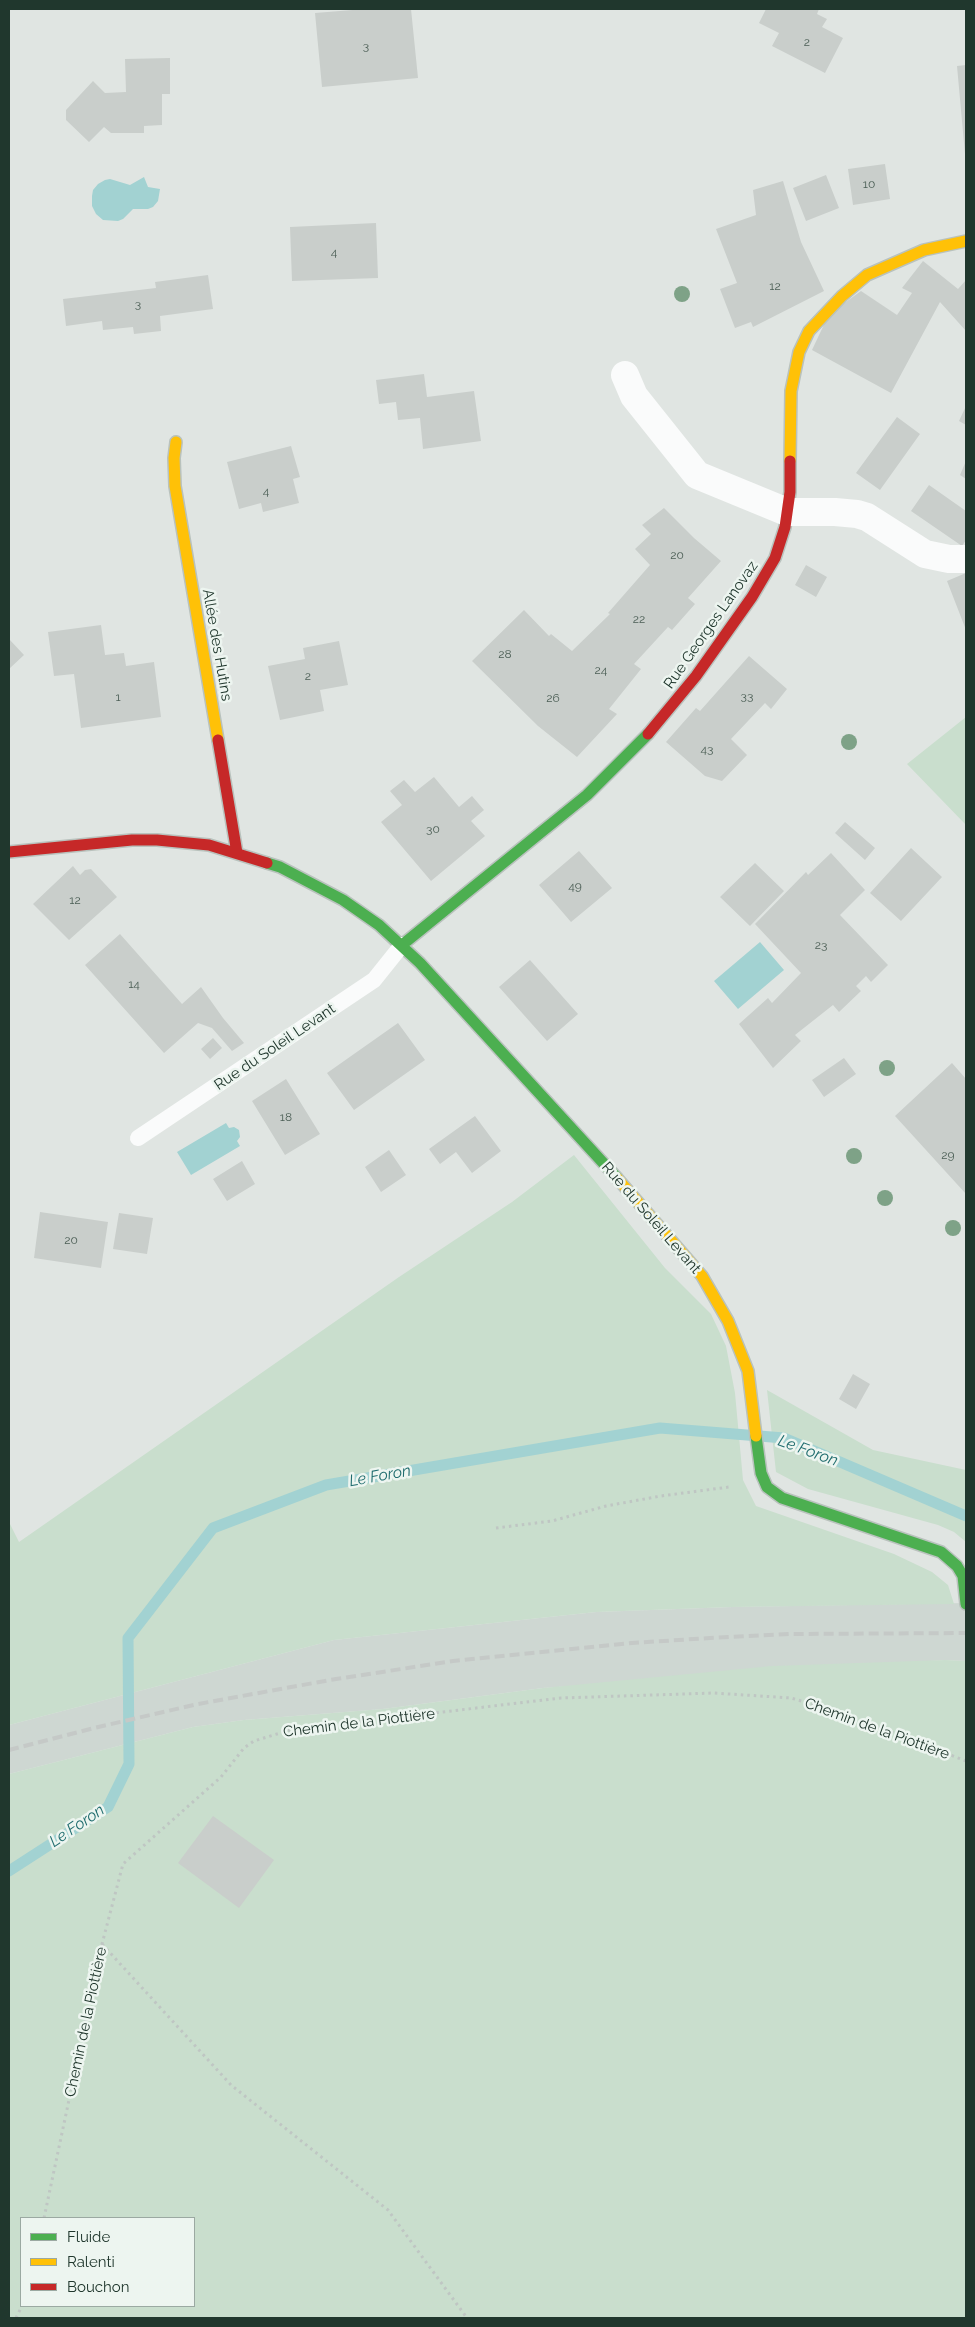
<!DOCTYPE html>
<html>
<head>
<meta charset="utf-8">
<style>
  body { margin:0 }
  #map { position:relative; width:975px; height:2327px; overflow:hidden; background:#e0e5e2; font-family:Raleway,sans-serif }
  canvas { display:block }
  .frame { position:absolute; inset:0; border:10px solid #20372d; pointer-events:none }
  .legend { position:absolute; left:20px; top:2217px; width:175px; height:90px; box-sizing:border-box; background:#edf5f0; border:1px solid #9ba9a2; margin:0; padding:6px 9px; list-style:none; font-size:15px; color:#20372d }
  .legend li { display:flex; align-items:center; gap:10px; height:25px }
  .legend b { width:25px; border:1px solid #9ba9a2 }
</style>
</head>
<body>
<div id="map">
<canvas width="975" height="2327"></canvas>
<div class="frame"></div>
<ul class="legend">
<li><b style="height:6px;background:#4caf50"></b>Fluide</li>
<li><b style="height:6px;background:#ffc107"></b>Ralenti</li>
<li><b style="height:6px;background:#c62828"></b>Bouchon</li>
</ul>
</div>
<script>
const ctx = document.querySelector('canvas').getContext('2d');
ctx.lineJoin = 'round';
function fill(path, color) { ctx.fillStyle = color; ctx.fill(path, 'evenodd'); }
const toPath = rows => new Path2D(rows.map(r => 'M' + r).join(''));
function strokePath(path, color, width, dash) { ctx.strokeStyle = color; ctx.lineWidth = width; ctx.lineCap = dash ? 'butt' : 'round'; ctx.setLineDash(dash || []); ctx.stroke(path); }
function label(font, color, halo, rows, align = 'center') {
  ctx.font = font + ' Raleway,sans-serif'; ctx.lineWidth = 5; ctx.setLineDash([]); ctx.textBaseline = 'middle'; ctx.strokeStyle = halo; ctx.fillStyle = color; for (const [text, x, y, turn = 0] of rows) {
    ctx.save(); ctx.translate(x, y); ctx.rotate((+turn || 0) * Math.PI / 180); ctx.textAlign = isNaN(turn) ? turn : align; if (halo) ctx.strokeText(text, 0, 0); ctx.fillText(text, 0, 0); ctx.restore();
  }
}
const built = toPath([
  [966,1603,966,1661,945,1660,543,1688,383,1709,244,1720,193,1727,9,1774,9,1725,334,1640,596,1612,732,1607]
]);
const green = toPath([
  [966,717,966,825,907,764],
  [574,1155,665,1268,711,1314,726,1346,735,1393,743,1480,756,1506,894,1554,932,1572,948,1585,954,1604,732,1607,596,1612,334,1640,9,1725,9,1522,19,1542,399,1277,512,1202],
  [767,1390,873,1450,966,1470,966,1542,954,1532,938,1525,808,1489,776,1472],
  [945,1660,966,1661,966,2318,9,2318,9,1774,193,1727,244,1720,383,1709,543,1688,772,1666],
  [21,2218,194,2218,194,2306,21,2306]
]);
const water = toPath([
  [144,177,148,187,160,189,158,201,153,207,148,209,133,209,123,219,118,221,103,220,96,214,92,206,92,196,93,190,98,184,105,180,110,179,130,185],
  [760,942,784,970,738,1009,714,981],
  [226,1123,229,1128,234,1127,239,1130,240,1137,237,1141,240,1146,191,1175,177,1152]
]);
const stream = toPath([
  [9,1871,108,1807,129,1764,128,1638,213,1528,326,1485,660,1428,784,1438,966,1516]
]);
const building = toPath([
  [365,9,411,9,418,78,322,87,315,13],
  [766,9,819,9,817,14,827,19,822,27,843,38,825,73,772,46,779,33,759,23],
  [170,58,170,94,162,94,162,125,144,126,144,133,111,133,104,127,89,142,66,120,66,110,93,81,105,93,126,92,125,59],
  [966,65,966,154,965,154,957,66],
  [885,164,890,199,853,205,848,169],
  [826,175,839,208,806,221,793,188],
  [783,181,801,242,824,291,753,327,751,322,735,328,720,289,737,283,716,229,756,215,753,190],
  [376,223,378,278,292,281,290,227],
  [923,261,958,289,966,280,966,331,940,302,891,393,812,350,829,314,861,291,897,315,912,293,902,288],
  [208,275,213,309,160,316,161,331,134,334,133,327,103,330,102,321,66,326,63,299,156,288,155,282],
  [424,374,427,397,474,391,481,441,423,449,420,418,398,420,396,402,379,404,376,380],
  [966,406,966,425,959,421],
  [897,417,920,434,880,490,856,473],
  [291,446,300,477,293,479,299,503,263,512,261,503,239,509,227,462],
  [966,461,966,479,960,475],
  [929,485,966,511,966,540,962,546,911,511],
  [664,508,694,538,721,561,688,598,695,604,672,630,668,627,634,664,641,669,609,709,617,714,577,757,538,726,472,661,524,610,549,636,551,634,572,651,610,614,608,613,650,565,635,549,651,534,642,525],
  [806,565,827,577,816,597,795,585],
  [966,573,966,630,947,581],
  [101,625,105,655,124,653,126,666,154,662,161,717,81,728,74,674,54,676,48,632],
  [9,639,24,655,9,669],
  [339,641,348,685,320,690,324,711,280,720,268,666,305,659,303,648],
  [749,656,787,689,771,709,765,703,731,739,747,755,722,781,705,776,666,742,696,708,700,711],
  [434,777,459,807,472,796,484,810,471,821,485,836,431,881,381,822,402,805,390,791,404,780,415,792],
  [845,822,875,848,865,860,835,833],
  [911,848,942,877,901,921,870,893],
  [579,851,612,888,571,922,539,885],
  [831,853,865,890,840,915,888,965,871,982,866,976,856,986,861,991,839,1012,833,1005,795,1035,801,1041,773,1068,739,1024,768,998,772,1003,801,973,755,924,806,872,808,875],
  [755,863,784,891,750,926,720,897],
  [73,866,80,875,85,870,91,869,117,897,69,940,33,904],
  [120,934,182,1004,201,987,223,1018,244,1043,232,1051,212,1028,198,1023,164,1053,85,965],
  [530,960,578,1014,547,1041,499,987],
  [398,1023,425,1060,354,1110,327,1073],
  [213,1038,222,1048,210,1059,201,1049],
  [844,1058,856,1074,824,1097,812,1080],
  [952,1063,966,1079,966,1194,895,1116],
  [286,1079,320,1134,285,1155,252,1101],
  [475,1116,501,1151,472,1173,456,1152,440,1164,429,1149],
  [389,1150,406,1175,381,1192,365,1167],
  [242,1161,255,1184,227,1201,213,1179],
  [40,1212,108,1222,101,1268,34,1258],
  [119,1213,153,1218,147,1254,113,1249],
  [853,1374,870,1384,856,1409,839,1399],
  [213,1816,274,1860,239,1908,178,1863]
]);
const path = toPath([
  [496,1528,552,1521,606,1506,661,1496,729,1487],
  [102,1944,231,2085,388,2210,467,2318],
  [44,2218,102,1944,123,1864,221,1777,244,1748,254,1741,290,1730,561,1698,714,1693,791,1698,839,1712,966,1761],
  [16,2318,22,2306]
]);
const lane = toPath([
  [138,1138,374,980,402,945]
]);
const street = toPath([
  [625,375,634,396,697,475,787,512,835,512,857,514,867,517,925,554,949,559,966,559]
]);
const fast = toPath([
  [267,863,280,867,343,900,379,925,420,963,617,1178],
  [402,945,587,795,648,734],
  [756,1436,761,1473,767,1487,782,1498,941,1552,957,1566,963,1576,966,1604]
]);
const slow = toPath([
  [176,442,174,458,175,486,218,740],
  [790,461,791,391,799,352,809,331,842,296,867,275,924,250,966,241],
  [617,1178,702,1276,728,1321,748,1371,756,1436]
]);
const jam = toPath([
  [648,734,696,676,752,597,775,558,785,527,790,492,790,461],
  [218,740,237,853],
  [9,852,132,840,157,840,209,845,267,863]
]);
const rail = toPath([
  [9,1750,94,1728,198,1704,330,1680,453,1661,632,1643,710,1638,789,1634,966,1633]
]);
const trees = [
  [682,294],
  [849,742],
  [887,1068],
  [854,1156],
  [885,1198],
  [953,1228]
];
const numberNames = [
  ["2",807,42],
  ["3",366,46],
  ["10",869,184],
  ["4",334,252],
  ["12",775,286],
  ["3",138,304],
  ["4",266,491],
  ["20",677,555],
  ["22",639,619],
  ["28",505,654],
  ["24",601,670],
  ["2",308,676],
  ["33",747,696],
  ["1",118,697],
  ["26",553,698],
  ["43",707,749],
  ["30",433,829],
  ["49",575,886],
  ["12",75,900],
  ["23",821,945],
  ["14",134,984],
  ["18",286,1117],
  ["29",948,1155],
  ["20",71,1240]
];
const streetNames = [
  ["Rue Georges Lanovaz",711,625,-55],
  ["Allée des Hutins",217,645,80],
  ["Rue du Soleil Levant",275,1047,-34],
  ["Rue du Soleil Levant",651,1218,49],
  ["Chemin de la Piottière",359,1723,-7],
  ["Chemin de la Piottière",877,1729,20],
  ["Chemin de la Piottière",86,2022,-78]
];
const waterNames = [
  ["Le Foron",808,1451,20],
  ["Le Foron",380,1476,-10],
  ["Le Foron",77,1826,-34]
];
fill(built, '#ced7d2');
fill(green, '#c9decd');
fill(water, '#a2d2d2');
strokePath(stream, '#a2d2d2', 11);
fill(building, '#c9cecb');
strokePath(fast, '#b9c2bd', 14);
strokePath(slow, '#b9c2bd', 14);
strokePath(jam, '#b9c2bd', 14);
strokePath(path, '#bfc6c3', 3, [2.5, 4]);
strokePath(lane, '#fafbfb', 16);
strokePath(street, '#fafbfb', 28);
strokePath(fast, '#4caf50', 11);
strokePath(slow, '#ffc107', 11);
strokePath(jam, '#c62828', 11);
strokePath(rail, '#c5c9c7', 4, [10, 5]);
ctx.fillStyle = '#7ea287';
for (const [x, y] of trees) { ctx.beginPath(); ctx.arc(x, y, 8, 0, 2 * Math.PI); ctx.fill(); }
label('12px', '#4b5e55', null, numberNames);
label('15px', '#20372d', '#edf5f0', streetNames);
label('italic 16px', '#1f6c6e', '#edf5f0', waterNames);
</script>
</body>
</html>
